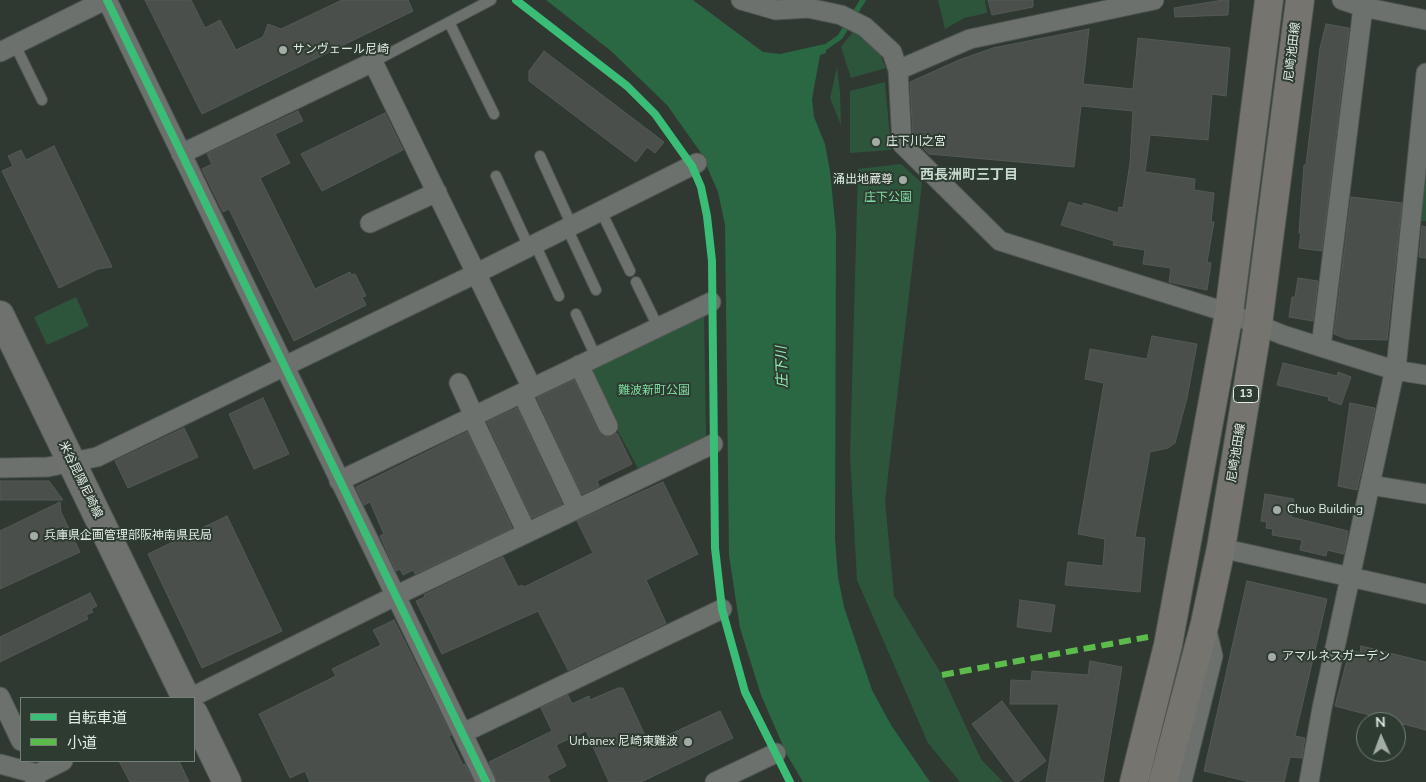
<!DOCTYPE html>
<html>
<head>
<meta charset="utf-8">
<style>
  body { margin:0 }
  #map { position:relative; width:1426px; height:782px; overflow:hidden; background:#303832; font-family:"Nunito Sans","Noto Sans JP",sans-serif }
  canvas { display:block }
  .legend { position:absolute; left:20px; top:697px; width:175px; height:65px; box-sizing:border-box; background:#2d3b31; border:1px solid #758179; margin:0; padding:6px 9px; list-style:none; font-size:15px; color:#e2ebe4 }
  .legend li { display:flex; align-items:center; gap:10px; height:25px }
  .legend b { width:25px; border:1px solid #758179 }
  .north { position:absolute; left:1356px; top:712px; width:50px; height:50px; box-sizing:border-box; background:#2d3b31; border:1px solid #758179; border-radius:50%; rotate:358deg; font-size:14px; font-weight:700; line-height:20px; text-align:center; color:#e2ebe4 }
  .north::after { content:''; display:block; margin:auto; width:18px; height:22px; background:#a4aca6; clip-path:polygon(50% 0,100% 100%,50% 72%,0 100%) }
</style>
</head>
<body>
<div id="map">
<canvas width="1426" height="782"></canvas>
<ul class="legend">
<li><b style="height:6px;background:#3abd76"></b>自転車道</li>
<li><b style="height:6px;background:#5cbc4b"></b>小道</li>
</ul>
<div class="north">N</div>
</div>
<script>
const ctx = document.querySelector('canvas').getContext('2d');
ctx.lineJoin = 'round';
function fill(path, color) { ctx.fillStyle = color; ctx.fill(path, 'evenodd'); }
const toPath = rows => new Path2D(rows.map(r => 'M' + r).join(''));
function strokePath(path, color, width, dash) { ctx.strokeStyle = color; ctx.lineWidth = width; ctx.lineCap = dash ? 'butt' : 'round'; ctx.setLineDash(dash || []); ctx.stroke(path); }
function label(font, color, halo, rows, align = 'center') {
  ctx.font = font + ' "Nunito Sans","Noto Sans JP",sans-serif'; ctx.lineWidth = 4; ctx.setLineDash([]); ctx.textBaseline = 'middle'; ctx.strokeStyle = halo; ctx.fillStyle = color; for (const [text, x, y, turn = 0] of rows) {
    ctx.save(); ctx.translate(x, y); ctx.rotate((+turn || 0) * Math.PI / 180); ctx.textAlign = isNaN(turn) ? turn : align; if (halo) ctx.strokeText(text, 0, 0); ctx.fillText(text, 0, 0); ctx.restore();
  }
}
const green = toPath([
  [938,0,985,0,987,13,964,18,945,29],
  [853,32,876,45,886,68,851,78,841,47],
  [837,67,840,92,841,125,830,98],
  [885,82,891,150,850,153,850,91],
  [901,164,922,183,885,501,894,596,942,675,981,759,1003,782,960,782,928,743,857,580,850,455,858,169],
  [1426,166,1426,221,1421,221],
  [76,297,89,326,47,345,34,317],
  [704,309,706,436,639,470,584,369]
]);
const water = toPath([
  [546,0,693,0,763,52,780,54,825,44,826,53,820,55,812,99,814,117,825,144,830,171,836,232,835,539,838,577,844,607,872,690,891,725,930,782,803,782,787,755,761,695,740,628,729,555,725,225,718,192,701,153,667,105,611,51]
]);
const stream = toPath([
  [820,51,840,37,863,0]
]);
const building = toPath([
  [145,0,191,0,205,28,220,20,236,50,263,37,268,24,281,29,342,0,408,0,413,11,202,114,145,0],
  [988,0,1033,0,1033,7,992,15,988,0],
  [1223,0,1229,0,1228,15,1175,17,1174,8,1223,0],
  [1326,24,1349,28,1322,251,1299,248,1301,233,1299,233,1304,165,1306,165,1320,48,1326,24],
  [1089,29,1083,84,1133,89,1138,38,1230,48,1226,96,1212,94,1208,140,1150,135,1145,172,1195,179,1194,190,1214,193,1211,222,1214,222,1207,262,1211,263,1207,290,1169,282,1171,268,1143,264,1145,250,1113,245,1114,241,1061,225,1069,202,1082,206,1084,203,1118,213,1119,207,1123,208,1130,163,1133,111,1081,106,1074,167,929,154,913,138,910,82,959,60,993,48,1089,29],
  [544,51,664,142,655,153,647,147,636,162,529,81,529,71,544,51],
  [298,111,303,121,275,134,290,163,260,178,315,289,350,272,351,275,355,274,366,296,362,297,366,305,294,341,229,209,223,212,202,169,212,164,207,154,298,111],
  [385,113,403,150,322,191,301,154,385,113],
  [54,146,112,267,98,269,59,288,2,171,13,166,8,156,21,150,26,160,54,146],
  [1351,197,1402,203,1387,340,1347,339,1334,334,1351,197],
  [1422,226,1426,227,1426,258,1419,257,1422,226],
  [1298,278,1318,281,1313,321,1289,317,1292,297,1295,297,1298,278],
  [1152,336,1197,344,1187,398,1175,443,1168,448,1150,452,1135,537,1145,538,1140,592,1065,585,1068,562,1103,566,1105,539,1078,534,1104,383,1085,379,1090,349,1147,359,1152,336],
  [1283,363,1337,376,1338,372,1351,377,1341,405,1328,400,1329,397,1277,385,1283,363],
  [574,380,598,431,608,437,617,433,632,464,597,481,599,486,582,494,537,398,574,380],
  [263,398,289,454,254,469,229,414,263,398],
  [1350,403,1375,408,1357,490,1338,486,1350,403],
  [517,408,562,504,532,518,487,422,517,408],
  [184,428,198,457,128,488,115,461,184,428],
  [467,432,512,528,415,574,413,570,403,575,400,569,396,571,380,536,384,534,370,502,364,505,356,487,467,432],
  [0,481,49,481,63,500,0,500,0,481],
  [663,482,698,554,646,580,666,623,568,670,538,611,442,654,416,601,425,597,424,595,503,557,518,587,522,585,524,587,593,553,577,521,663,482],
  [1265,494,1294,499,1291,517,1348,531,1344,554,1327,550,1326,556,1300,550,1302,540,1272,535,1273,529,1266,528,1267,522,1261,521,1265,494],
  [60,502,61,512,80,552,0,589,0,531,60,502],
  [227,516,282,631,202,668,148,554,227,516],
  [1247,581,1327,599,1295,736,1305,738,1302,758,1290,757,1284,782,1250,782,1204,771,1247,581],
  [90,593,97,606,91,609,93,612,86,615,88,619,0,662,0,637,90,593],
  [1020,600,1055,605,1051,632,1017,627,1020,600],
  [394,620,451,735,449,736,463,765,465,764,474,782,310,782,305,771,290,778,259,714,336,676,332,669,381,645,373,630,394,620],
  [1361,646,1426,662,1426,730,1335,706,1348,656,1353,657,1355,651,1360,653,1361,646],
  [1090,661,1122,667,1103,782,1046,782,1059,704,1010,704,1011,680,1031,681,1032,671,1088,675,1090,661],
  [618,688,623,688,649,744,720,711,733,738,641,782,609,782,586,731,556,745,566,766,547,776,550,782,497,782,489,762,552,731,541,708,568,695,572,704,589,696,590,700,618,688],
  [1002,701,1046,761,1018,782,1015,782,972,724,1002,701],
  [119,761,179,761,189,782,130,782,119,761]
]);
const service = toPath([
  [449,22,494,114],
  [15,45,42,100],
  [373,62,491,0],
  [540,156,572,226],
  [496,176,529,247],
  [601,211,630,271],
  [567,228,596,290],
  [535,244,559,296],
  [636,282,658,327],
  [576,314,596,357]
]);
const minor = toPath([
  [107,0,486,782],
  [741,0,776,10,808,8,841,15,865,27,892,52,898,70,902,144,1000,241,1229,313,1283,335,1321,347,1394,370,1426,375],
  [1342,0,1363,7,1426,20],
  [0,52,105,0],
  [898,70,970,39,1154,0],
  [181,154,373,62,532,388],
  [370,223,437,192],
  [1321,347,1363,7],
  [579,365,608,426],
  [459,383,474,416],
  [522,393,577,509],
  [472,417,527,533],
  [0,468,48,467,97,457,477,273,697,163],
  [339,481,711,302],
  [1370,485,1426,494],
  [1221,548,1426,594],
  [0,697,21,741],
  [190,698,395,596,713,444],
  [463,733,722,609],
  [0,764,37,774],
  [35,782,37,774,63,761],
  [715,782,776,753],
  [1182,782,1213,656,1206,627],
  [1309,782,1322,708,1397,359,1426,73]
]);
const secondary = toPath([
  [0,315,186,698],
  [194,714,227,782]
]);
const primary = toPath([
  [1134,782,1168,645,1229,313,1269,0],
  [1163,782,1205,623,1221,548,1258,324,1300,0]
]);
const quiet = toPath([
  [942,675,1148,637]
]);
const cycleway = toPath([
  [107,0,486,782],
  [516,0,627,86,655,114,692,166,701,187,707,216,712,261,715,548,722,609,745,692,790,782]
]);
const markers = [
  [283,50,5,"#a4aca6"],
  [876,142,5,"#a4aca6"],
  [903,180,5,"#a4aca6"],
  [1277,510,5,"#a4aca6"],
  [34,536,5,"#a4aca6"],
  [1272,657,5,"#a4aca6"],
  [688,742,5,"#a4aca6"]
];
const shields = [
  [1246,394,25]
];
const shieldNames = [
  ["13",1246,394]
];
const poiNames = [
  ["サンヴェール尼崎",293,50],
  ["庄下川之宮",886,142],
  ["涌出地蔵尊",893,180,"right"],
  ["Chuo Building",1287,510],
  ["兵庫県企画管理部阪神南県民局",44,536],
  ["アマルネスガーデン",1282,657],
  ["Urbanex 尼崎東難波",678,742,"right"]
];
const streetNames = [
  ["尼崎池田線",1293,52,-83],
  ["尼崎池田線",1237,453,-81],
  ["米谷昆陽尼崎線",80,480,64]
];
const parkNames = [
  ["庄下公園",888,198],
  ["難波新町公園",654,391]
];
const neighbourhoodNames = [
  ["西長洲町三丁目",969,176]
];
const waterNames = [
  ["庄下川",783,367,-92]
];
fill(green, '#2c553c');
fill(water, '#296843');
strokePath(stream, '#296843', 5.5);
fill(building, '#4a4f4b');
strokePath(building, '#535a55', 1);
strokePath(service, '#4d544f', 12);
strokePath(minor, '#4d544f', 21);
strokePath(secondary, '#4d544f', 30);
strokePath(primary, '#4d544f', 30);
strokePath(service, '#6c716d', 10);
strokePath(minor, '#6c716d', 19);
strokePath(secondary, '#6f716e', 28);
strokePath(primary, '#76746e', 28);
strokePath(quiet, '#5cbc4b', 6, [12, 6]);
strokePath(cycleway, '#3abd76', 8);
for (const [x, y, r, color] of markers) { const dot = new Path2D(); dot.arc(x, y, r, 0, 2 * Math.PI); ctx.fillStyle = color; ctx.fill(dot); strokePath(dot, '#2d3b31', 2); }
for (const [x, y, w] of shields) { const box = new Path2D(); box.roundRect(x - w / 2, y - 8.5, w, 17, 4); ctx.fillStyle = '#2d3b31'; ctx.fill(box); strokePath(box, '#e2ebe4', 1); }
label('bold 11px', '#e2ebe4', null, shieldNames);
label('12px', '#e2ebe4', '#2d3b31', poiNames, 'left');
label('12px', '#e2ebe4', '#2d3b31', streetNames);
label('12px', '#7edda1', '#2d3b31', parkNames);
label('bold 14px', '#c8d9cd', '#2d3b31', neighbourhoodNames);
label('italic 14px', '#91f0b3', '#2d3b31', waterNames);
</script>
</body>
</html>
